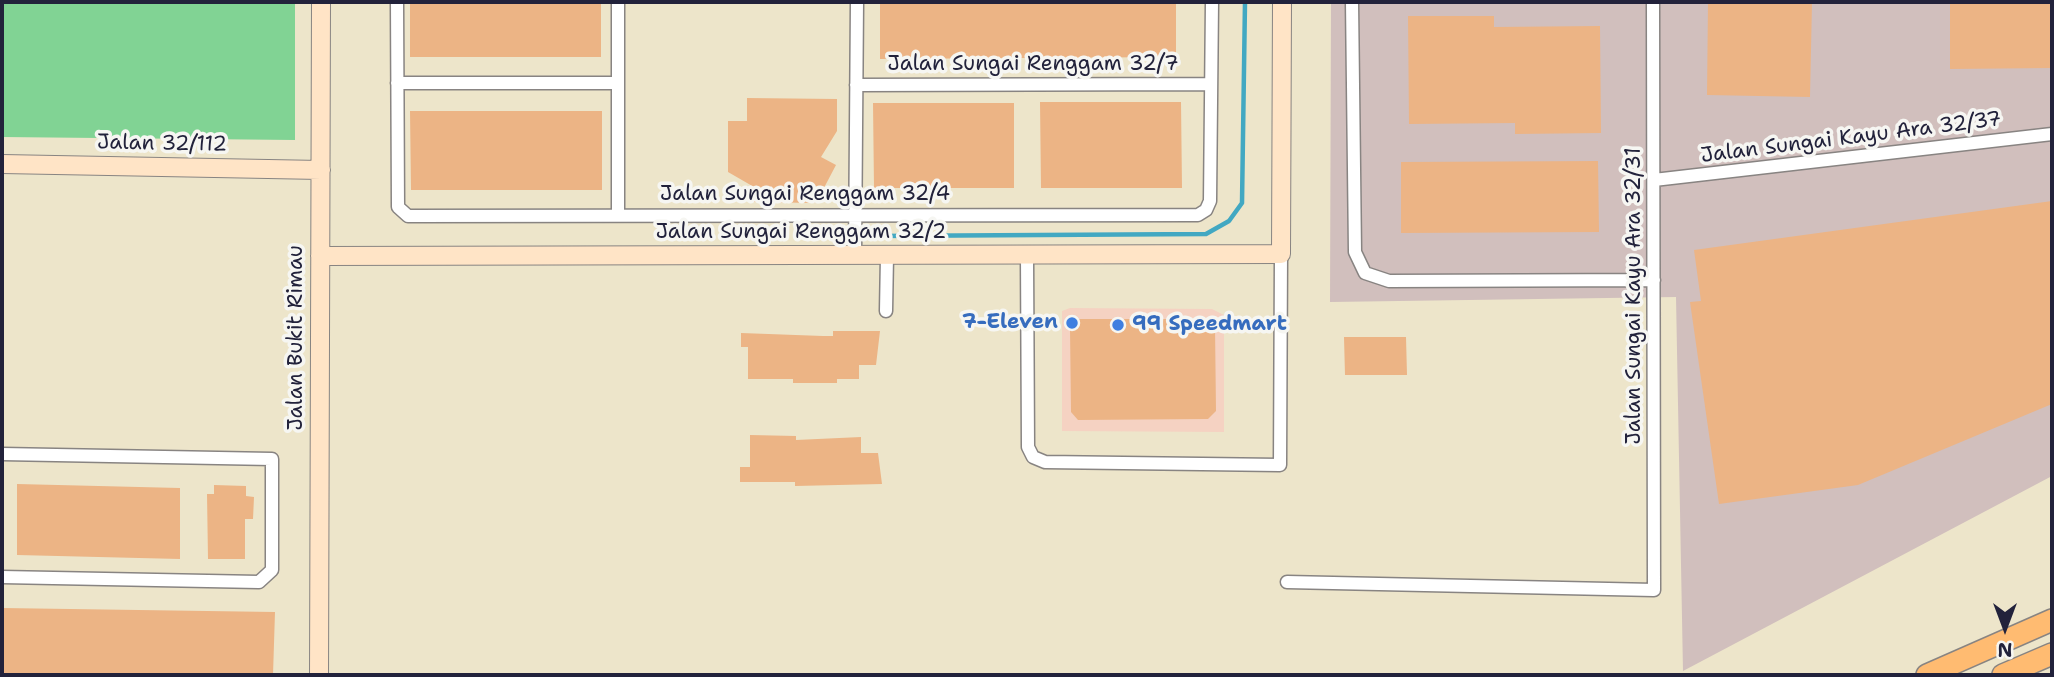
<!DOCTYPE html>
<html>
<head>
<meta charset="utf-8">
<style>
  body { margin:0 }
  #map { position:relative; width:2054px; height:677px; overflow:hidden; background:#ede5ca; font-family:"Shantell Sans",sans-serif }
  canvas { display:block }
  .frame { position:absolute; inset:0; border:4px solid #22223b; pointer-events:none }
  .north { position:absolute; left:1970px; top:593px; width:70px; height:70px; -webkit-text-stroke:5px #f6f6f2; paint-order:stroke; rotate:180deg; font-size:19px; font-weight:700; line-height:28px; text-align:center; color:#22223b }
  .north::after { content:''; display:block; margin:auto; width:24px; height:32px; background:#22223b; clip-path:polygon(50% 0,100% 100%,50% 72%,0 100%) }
</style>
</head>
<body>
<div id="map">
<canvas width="2054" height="677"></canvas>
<div class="frame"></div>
<div class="north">N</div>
</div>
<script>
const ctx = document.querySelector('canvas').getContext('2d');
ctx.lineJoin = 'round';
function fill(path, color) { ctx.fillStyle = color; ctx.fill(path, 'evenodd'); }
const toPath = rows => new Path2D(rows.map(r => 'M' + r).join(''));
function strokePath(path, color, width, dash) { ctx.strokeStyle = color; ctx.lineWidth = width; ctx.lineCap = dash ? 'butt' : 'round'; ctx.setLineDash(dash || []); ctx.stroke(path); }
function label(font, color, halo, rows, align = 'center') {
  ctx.font = font + ' "Shantell Sans",sans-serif'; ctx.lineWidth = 7; ctx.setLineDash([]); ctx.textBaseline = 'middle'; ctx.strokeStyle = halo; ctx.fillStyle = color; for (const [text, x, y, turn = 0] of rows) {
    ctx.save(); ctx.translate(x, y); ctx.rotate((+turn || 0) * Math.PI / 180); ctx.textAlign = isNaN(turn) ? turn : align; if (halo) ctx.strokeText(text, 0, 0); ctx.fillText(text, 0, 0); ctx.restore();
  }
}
const built = toPath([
  [1070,308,1212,309,1224,315,1224,432,1062,431,1062,311]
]);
const industrial = toPath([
  [1331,2,2052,2,2052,476,1683,671,1676,297,1330,302]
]);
const green = toPath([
  [2,2,295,2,295,140,2,137]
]);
const stream = toPath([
  [875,236,1206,234,1229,221,1242,203,1245,2]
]);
const building = toPath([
  [410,2,601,2,601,57,410,57],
  [880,2,1176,2,1176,57,880,59],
  [1708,2,1812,2,1810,97,1707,95],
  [1950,2,2052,2,2052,68,1950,69],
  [1408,16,1494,16,1494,27,1600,26,1601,133,1515,134,1515,123,1409,124],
  [747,98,837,99,837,131,821,157,836,165,816,203,754,202,754,187,728,172,728,121,747,121],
  [1040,102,1181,102,1182,188,1041,188],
  [873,103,1014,103,1014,188,874,188],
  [410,111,602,111,602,190,411,190],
  [1598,161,1599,232,1401,233,1401,162],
  [2052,201,2052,404,1858,485,1719,504,1690,302,1701,301,1694,250],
  [1078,319,1209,319,1215,326,1216,411,1208,419,1078,420,1071,412,1070,328],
  [833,331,880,331,876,365,859,365,859,379,837,379,837,383,793,383,793,379,748,379,748,347,741,347,741,333,823,336,833,336],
  [1344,337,1406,337,1407,375,1345,375],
  [750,435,796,436,796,440,861,437,861,453,878,453,882,484,795,486,795,482,740,482,740,467,750,467],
  [17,484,180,488,180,559,17,555],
  [214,485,246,486,246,496,254,497,253,519,245,519,245,559,208,559,207,494,214,494],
  [2,608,275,612,273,675,2,675]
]);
const street = toPath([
  [397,2,398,207,408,216,1198,215,1206,210,1210,201,1212,2],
  [1352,2,1355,252,1365,273,1389,281,1654,280],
  [397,83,618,83],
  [856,85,1211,84],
  [1654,180,2052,134],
  [618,214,618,2],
  [855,255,857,2],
  [1027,257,1028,447,1033,457,1045,462,1280,465,1281,254],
  [886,311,887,256],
  [2,454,272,459,272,570,259,582,2,577],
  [1287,582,1654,590,1653,2]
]);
const secondary = toPath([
  [2,164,321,170],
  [320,256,1281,254,1282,2],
  [319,675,321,2]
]);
const highway = toPath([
  [1927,675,2052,620],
  [2003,675,2052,654]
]);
const markers = [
  [1072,323,7,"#3f7fe0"],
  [1118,325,7,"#3f7fe0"]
];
const streetNames = [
  ["Jalan Sungai Renggam 32/7",1033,65],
  ["Jalan Sungai Kayu Ara 32/37",1851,138,-7],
  ["Jalan 32/112",162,144,1],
  ["Jalan Sungai Renggam 32/4",805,195],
  ["Jalan Sungai Renggam 32/2",801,233],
  ["Jalan Sungai Kayu Ara 32/31",1635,296,-90],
  ["Jalan Bukit Rimau",297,338,-90]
];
const shopNames = [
  ["7-Eleven",1058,323],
  ["99 Speedmart",1132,325,"left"]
];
fill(built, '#f5d2c2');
fill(industrial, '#d1bfbd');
fill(green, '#81d394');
strokePath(stream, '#42a8c2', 4.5);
fill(building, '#ecb485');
strokePath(street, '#888482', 15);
strokePath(secondary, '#888482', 20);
strokePath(highway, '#888482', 24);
strokePath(street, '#fff', 12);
strokePath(secondary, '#ffe4c6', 18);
strokePath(highway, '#ffbb71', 21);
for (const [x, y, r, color] of markers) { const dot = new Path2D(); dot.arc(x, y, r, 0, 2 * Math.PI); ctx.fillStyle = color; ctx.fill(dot); strokePath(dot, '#f6f6f2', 2.5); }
label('21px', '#22223b', '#f6f6f2', streetNames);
label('bold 21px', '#366cbe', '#f6f6f2', shopNames, 'right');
</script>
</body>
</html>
